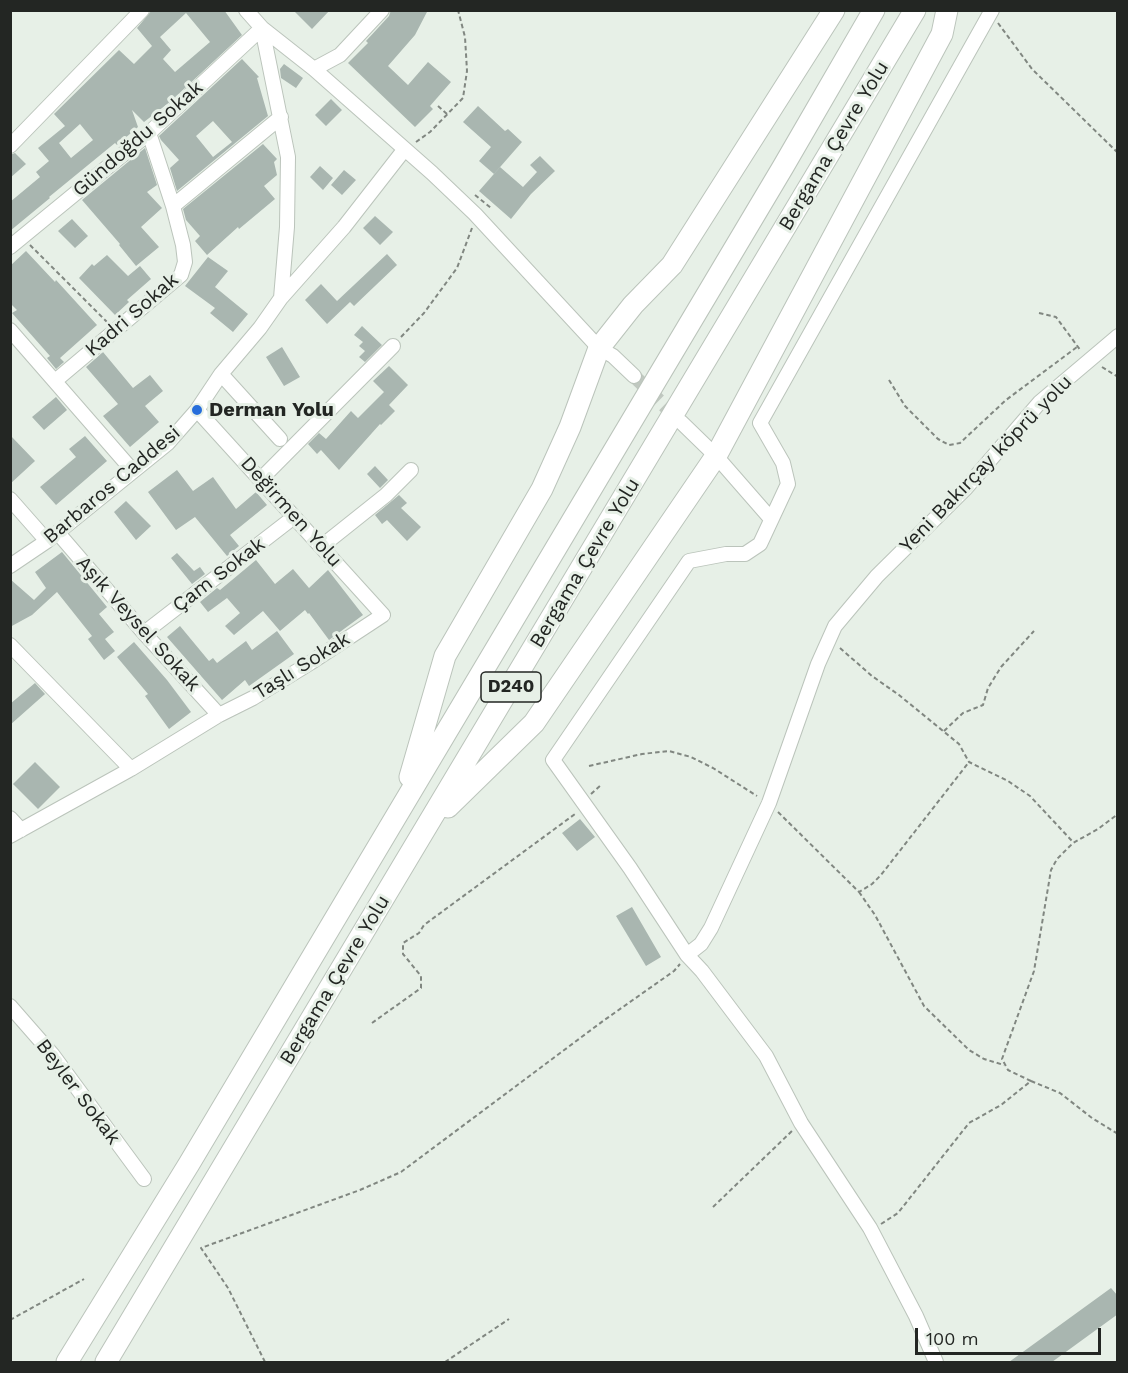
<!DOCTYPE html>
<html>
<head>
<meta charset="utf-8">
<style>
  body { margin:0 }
  #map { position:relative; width:1128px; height:1373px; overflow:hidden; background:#e7f0e7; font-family:"Work Sans",sans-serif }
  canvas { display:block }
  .frame { position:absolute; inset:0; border:12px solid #232623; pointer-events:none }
  .scale { position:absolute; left:915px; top:1328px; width:186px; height:27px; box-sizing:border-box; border:3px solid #232623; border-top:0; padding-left:8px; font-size:18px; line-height:21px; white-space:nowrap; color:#232623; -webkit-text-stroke:4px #e7f0e7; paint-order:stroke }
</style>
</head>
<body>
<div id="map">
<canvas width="1128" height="1373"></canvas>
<div class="frame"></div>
<div class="scale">100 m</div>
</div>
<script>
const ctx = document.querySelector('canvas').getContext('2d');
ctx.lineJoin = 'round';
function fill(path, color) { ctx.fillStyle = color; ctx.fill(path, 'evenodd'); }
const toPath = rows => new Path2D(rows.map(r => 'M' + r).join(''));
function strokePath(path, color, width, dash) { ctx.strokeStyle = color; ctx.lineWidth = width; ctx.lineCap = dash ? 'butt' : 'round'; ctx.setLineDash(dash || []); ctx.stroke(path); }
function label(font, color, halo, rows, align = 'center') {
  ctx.font = font + ' "Work Sans",sans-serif'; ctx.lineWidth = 6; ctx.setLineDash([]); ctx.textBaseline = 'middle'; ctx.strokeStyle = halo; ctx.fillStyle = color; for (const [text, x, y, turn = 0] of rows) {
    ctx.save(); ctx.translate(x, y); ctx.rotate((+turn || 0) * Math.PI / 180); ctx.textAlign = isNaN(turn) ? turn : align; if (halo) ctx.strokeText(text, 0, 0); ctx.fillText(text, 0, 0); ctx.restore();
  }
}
const building = toPath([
  [152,10,224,10,242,35,171,101,144,122,132,110,138,127,117,145,115,143,49,197,50,198,10,231,10,202,40,177,36,172,49,161,38,148,65,126,54,114,119,50,134,64,152,46,137,28],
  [186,13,210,42,175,72,163,59,171,50,160,37],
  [80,124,93,140,71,158,59,143],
  [293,10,330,10,312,29],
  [391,10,428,10,415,35,388,66,408,85,428,62,451,82,430,106,433,109,415,127,348,63,368,43,366,41,389,16],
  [242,59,259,77,257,78,268,116,177,191,170,168,179,160,161,140,159,136],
  [213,121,232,142,213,157,196,136],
  [284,64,303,78,296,88,281,78,280,69],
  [331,99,342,110,326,126,315,115],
  [478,106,505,131,508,129,522,142,494,174,479,161,491,147,463,122],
  [263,144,277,159,274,162,277,175,264,186,275,199,239,229,238,227,207,255,195,241,200,236,186,220,183,209],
  [145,148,157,185,147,192,162,208,141,227,159,247,136,266,119,245,120,244,82,200],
  [15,153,26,164,10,178,10,155],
  [540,156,555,171,531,194,511,219,479,191,500,167,523,187,537,172,530,165],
  [320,166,333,178,323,190,310,177],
  [344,170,356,180,342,195,331,185],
  [375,216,393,232,380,245,363,228],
  [72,219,88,236,75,248,58,231],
  [26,251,55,282,56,280,97,325,60,358,64,362,56,369,47,358,50,356,12,313,17,310,10,303,10,266],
  [387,254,397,265,354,306,350,302,327,324,305,300,321,284,337,301],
  [107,255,128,276,140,266,151,279,127,300,129,302,115,315,79,278,92,264,94,266],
  [208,257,228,271,215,287,248,314,233,332,210,313,215,308,185,286],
  [362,326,382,345,365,362,359,357,365,351,359,346,363,342,354,335],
  [282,347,300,377,284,386,266,357],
  [103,352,133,388,150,375,163,391,145,406,159,422,130,447,103,416,118,404,86,367],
  [389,366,408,385,389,405,395,411,381,425,380,424,339,470,321,450,317,454,308,444,319,433,326,439,351,411,358,418,384,392,373,381],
  [56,397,67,410,44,430,32,417],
  [10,435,35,461,10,484],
  [85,436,107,461,56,505,40,487,76,457,69,449],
  [375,466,388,480,380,488,367,474],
  [177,470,193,491,213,477,236,509,256,492,267,505,230,535,239,546,227,556,195,517,176,530,148,492],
  [399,495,407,503,401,508,421,527,407,541,387,520,382,524,375,515],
  [126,501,151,526,136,540,114,512],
  [62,552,107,607,99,614,114,632,105,639,115,651,104,660,88,639,92,636,57,592,32,615,10,627,10,579,34,600,46,588,35,572],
  [177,553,194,571,200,567,205,574,192,584,171,558],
  [256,560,275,584,293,569,309,588,328,570,363,615,329,640,309,613,308,614,305,610,280,631,263,611,234,635,225,626,240,613,227,598,208,612,200,602,217,588,220,590],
  [180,626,209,661,213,658,217,663,246,641,252,650,277,631,294,654,249,686,245,680,222,700,167,637],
  [134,642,167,680,191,712,169,729,145,696,148,694,117,657],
  [35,683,45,694,10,725,10,704],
  [35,762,60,787,38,809,13,784],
  [580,819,595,837,577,851,562,833],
  [632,907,661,957,646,966,616,916],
  [1111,1288,1118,1296,1118,1314,1052,1362,1009,1362]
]);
const minorTunnel = toPath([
  [634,376,678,419]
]);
const path = toPath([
  [998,23,1032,69,1118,153],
  [438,106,447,114],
  [416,142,430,132,463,98,467,71,465,37,458,10],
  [475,195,491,208],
  [30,245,107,322],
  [1039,313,1056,317,1081,351],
  [401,337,424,313,457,268,472,228],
  [1102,367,1118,377],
  [889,380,905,406,938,439,949,445,960,443,1006,400,1077,347],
  [840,648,872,676,899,695,959,744,969,762,1008,781,1030,796,1073,842],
  [944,731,963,713,983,705,988,688,1001,667,1034,631],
  [589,766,642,754,669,751,691,757,713,768,757,796],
  [591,794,602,784],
  [778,812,859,892,872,884,881,875,969,762],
  [859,892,875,915,924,1006,969,1050,984,1059,1004,1065],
  [372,1023,421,988,421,976,403,954,403,943,419,933,424,925,575,814],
  [1031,1081,1008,1070,1002,1059,1034,971,1051,870,1057,859,1073,843,1098,829,1118,814],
  [713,1207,792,1131],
  [881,1224,898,1213,969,1123,1001,1105,1031,1081,1060,1093,1092,1118,1118,1134],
  [10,1320,84,1279],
  [265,1362,228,1288,201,1248,360,1190,401,1172,603,1021,674,971,680,964],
  [445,1362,509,1319]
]);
const minor = toPath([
  [246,10,262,28,314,69,432,173,475,214,599,348,613,356,634,376],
  [314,69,340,55,382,10],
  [10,146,142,10],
  [173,206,281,117],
  [10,247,149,133,262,28],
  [281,298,344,227,404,150],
  [10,330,133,471],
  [221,374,280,439],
  [55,381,181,275,185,262,183,245,173,206,149,133],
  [681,422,716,456,771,519],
  [261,479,393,346],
  [10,499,47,541],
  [58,533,144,633,219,715],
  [322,546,386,495,411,470],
  [10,566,47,541,168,443,197,410,221,374,260,328,281,298,287,227,288,157,262,28],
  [144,633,294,517],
  [10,645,131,769],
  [10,818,21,830],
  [10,836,131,769,219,715,253,698,310,663,383,615,197,410],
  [687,955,701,944,711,928,769,803,818,664,835,626,877,576,966,488,1040,402,1118,336],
  [10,1006,52,1054,144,1179],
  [936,1362,916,1316,870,1228,801,1123,766,1056,702,971,687,955,630,868,553,760,689,561,726,554,745,554,760,544,788,484,783,463,760,423,992,10]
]);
const highway = toPath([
  [410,777,445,656,542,489,570,427,599,348,633,305,672,265,834,10],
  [448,807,534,723,716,456,942,34,947,10],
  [67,1362,189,1164,783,167,874,10],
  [106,1362,915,10]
]);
const markers = [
  [197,410,6,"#286edb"]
];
const shields = [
  [511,687,60]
];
const shieldNames = [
  ["D240",511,687]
];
const streetNames = [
  ["Gündoğdu Sokak",138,139,-41],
  ["Bergama Çevre Yolu",834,146,-59],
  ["Kadri Sokak",132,315,-41],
  ["Yeni Bakırçay köprü yolu",986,464,-46],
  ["Barbaros Caddesi",112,485,-40],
  ["Değirmen Yolu",291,512,48],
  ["Bergama Çevre Yolu",585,563,-59],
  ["Çam Sokak",219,575,-37],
  ["Aşık Veysel Sokak",138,624,48],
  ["Taşlı Sokak",302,666,-32],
  ["Bergama Çevre Yolu",335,980,-59],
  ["Beyler Sokak",78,1092,53]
];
const poiNames = [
  ["Derman Yolu",209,410]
];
fill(building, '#a9b6b0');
strokePath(minorTunnel, '#c0c8c0', 14, [14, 7]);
strokePath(minor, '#bbc4bb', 16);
strokePath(highway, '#bbc4bb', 23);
strokePath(path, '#818781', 2, [4.5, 3]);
strokePath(minor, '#fff', 14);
strokePath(highway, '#fff', 21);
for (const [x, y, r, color] of markers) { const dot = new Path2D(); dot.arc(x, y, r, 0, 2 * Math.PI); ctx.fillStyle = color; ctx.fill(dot); strokePath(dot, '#e7f0e7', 2); }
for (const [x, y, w] of shields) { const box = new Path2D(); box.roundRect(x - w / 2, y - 15, w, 30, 4.5); ctx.fillStyle = '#e7f0e7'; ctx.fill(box); strokePath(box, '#232623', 1.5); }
label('bold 18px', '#232623', null, shieldNames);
label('20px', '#232623', '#e7f0e7', streetNames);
label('bold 20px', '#232623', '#e7f0e7', poiNames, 'left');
</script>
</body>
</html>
